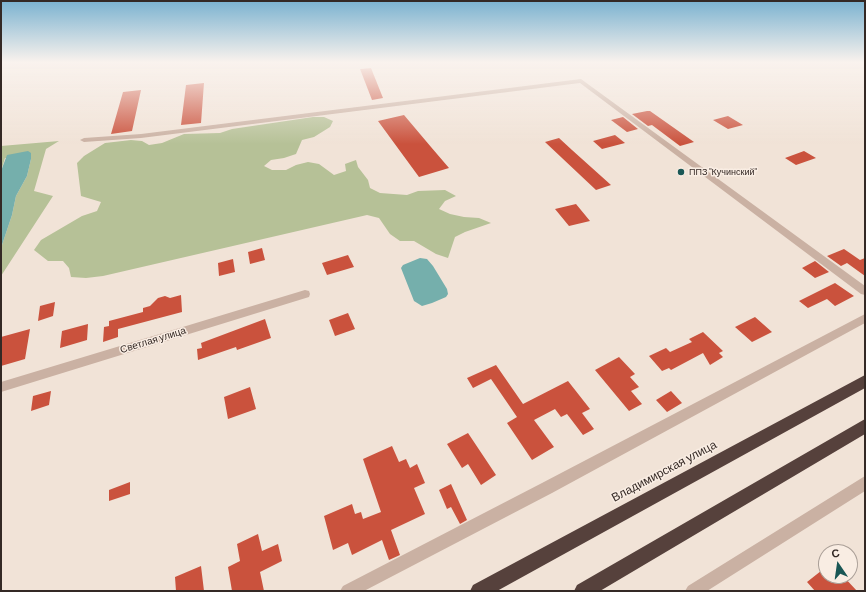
<!DOCTYPE html>
<html>
<head>
<meta charset="utf-8">
<style>
  body { margin:0 }
  #map { position:relative; width:866px; height:592px; overflow:hidden; background:#f1e3d7; font-family:Barlow,sans-serif }
  canvas { display:block }
  .frame { position:absolute; inset:0; border:2px solid #342925; pointer-events:none }
  .north { position:absolute; left:818px; top:544px; width:40px; height:40px; box-sizing:border-box; background:#f9ede3; border:1px solid #aa9f97; border-radius:50%; rotate:347deg; font-size:11px; font-weight:700; line-height:16px; text-align:center; color:#342925 }
  .north::after { content:''; display:block; margin:auto; width:14px; height:18px; background:#1a5755; clip-path:polygon(50% 0,100% 100%,50% 72%,0 100%) }
</style>
</head>
<body>
<div id="map">
<canvas width="866" height="592"></canvas>
<div class="frame"></div>
<div class="north">С</div>
</div>
<script>
const ctx = document.querySelector('canvas').getContext('2d');
ctx.lineJoin = 'round';
function fill(path, color) { ctx.fillStyle = color; ctx.fill(path, 'evenodd'); }
const toPath = rows => new Path2D(rows.map(r => 'M' + r).join(''));
function strokePath(path, color, width, dash) { ctx.strokeStyle = color; ctx.lineWidth = width; ctx.lineCap = dash ? 'butt' : 'round'; ctx.setLineDash(dash || []); ctx.stroke(path); }
function label(font, color, halo, rows, align = 'center') {
  ctx.font = font + ' Barlow,sans-serif'; ctx.lineWidth = 3; ctx.setLineDash([]); ctx.textBaseline = 'middle'; ctx.strokeStyle = halo; ctx.fillStyle = color; for (const [text, x, y, turn = 0] of rows) {
    ctx.save(); ctx.translate(x, y); ctx.rotate((+turn || 0) * Math.PI / 180); ctx.textAlign = isNaN(turn) ? turn : align; if (halo) ctx.strokeText(text, 0, 0); ctx.fillText(text, 0, 0); ctx.restore();
  }
}
const green = toPath([
  [313,117,324,117,333,121,330,127,314,137,302,140,296,154,284,158,271,160,264,166,272,170,286,170,296,165,308,162,319,164,334,175,346,171,345,164,356,160,358,167,368,180,370,188,380,193,407,195,418,191,445,190,456,196,445,201,439,209,450,214,464,217,479,218,491,223,465,232,455,237,448,258,436,254,414,241,400,241,390,234,379,218,367,215,103,276,86,278,71,277,69,268,63,261,48,261,34,250,41,240,82,216,97,211,101,202,81,196,77,163,84,156,105,143,131,140,142,141,149,145,162,143,184,134,220,133,232,129],
  [59,141,46,149,34,191,53,196,1,276,1,248,12,215,16,196,27,176,31,159,5,158,1,171,1,146]
]);
const water = toPath([
  [28,151,31,153,31,159,27,176,16,196,12,215,1,248,1,171,7,155],
  [420,258,427,259,433,266,447,289,448,294,446,297,432,303,422,306,414,301,401,268,403,265]
]);
const building = toPath([
  [371,68,383,98,372,100,360,69],
  [204,83,201,123,181,125,186,85],
  [141,90,132,131,111,134,123,92],
  [647,111,650,111,694,142,680,146,652,125,648,126,632,114],
  [404,115,431,147,449,168,419,177,378,121],
  [728,116,743,125,728,129,713,120],
  [623,117,638,129,627,132,611,120],
  [615,135,625,143,602,149,593,141],
  [559,138,572,150,611,185,596,190,545,142],
  [804,151,816,158,796,165,785,158],
  [576,204,590,221,569,226,555,209],
  [262,248,265,260,250,264,248,252],
  [844,249,860,260,865,258,865,276,847,263,841,266,827,256],
  [348,255,354,267,327,275,322,263],
  [233,259,235,272,219,276,218,263],
  [815,261,829,272,815,278,802,268],
  [835,283,854,296,835,306,827,299,808,308,799,301],
  [181,295,182,312,118,329,118,337,103,342,104,327,109,326,109,321,143,312,143,308,150,306,158,298,165,296,170,298],
  [55,302,53,316,38,321,40,306],
  [348,313,355,329,335,336,329,320],
  [755,317,772,332,752,342,735,327],
  [265,319,271,338,237,350,236,347,198,360,197,349,202,348,201,343],
  [88,324,87,340,60,348,62,331],
  [30,329,25,359,1,366,1,337],
  [703,332,723,351,719,353,723,357,710,365,703,353,671,370,669,368,662,371,649,356,666,348,670,352,692,342,689,339],
  [619,357,635,374,630,377,639,387,631,391,642,404,629,411,595,370],
  [496,365,523,404,568,381,590,409,582,413,594,429,583,435,567,414,561,417,555,409,534,420,554,447,532,460,507,423,517,417,491,379,473,388,467,378],
  [250,387,256,409,228,419,224,397],
  [51,391,49,405,31,411,33,396],
  [671,391,682,403,667,412,656,400],
  [468,433,496,475,481,485,468,464,462,468,447,444],
  [392,446,399,462,406,459,410,468,417,464,425,483,414,488,425,514,391,530,400,555,389,560,382,540,352,555,348,543,333,550,324,516,352,504,355,514,361,512,363,519,381,512,363,459],
  [130,482,130,494,109,501,109,490],
  [451,484,467,520,460,524,451,507,447,509,439,490],
  [258,534,262,551,278,544,282,561,260,572,264,591,232,591,228,567,240,561,237,544],
  [201,566,204,591,176,591,175,577],
  [826,567,826,576,843,576,857,591,815,591,807,582]
]);
const street = toPath([
  [581,79,865,286,865,295,861,294,580,83,141,138,84,142,80,140,84,138,141,134,581,79],
  [305,290,309,291,310,294,309,297,1,392,1,382,305,290],
  [865,314,865,323,552,493,364,591,340,591,343,586,542,483,865,314],
  [865,476,865,491,707,591,685,591,688,586,865,476]
]);
const highway = toPath([
  [865,375,865,388,497,591,470,591,473,585,865,375],
  [865,419,865,434,600,591,574,591,577,585,865,419]
]);
const markers = [
  [681,172,4,"#1a5755"]
];
const farPoinames = [
  ["ППЗ \"Кучинский\"",689,172]
];
const streetNames = [
  ["Светлая улица",153,340,-17]
];
const nearStreetnames = [
  ["Владимирская улица",664,471,-28]
];
fill(green, '#b6c197');
fill(water, '#75afac');
fill(building, '#ca523d');
fill(street, '#cab1a3');
fill(highway, '#56413c');
const sky = ctx.createLinearGradient(0, 0, 0, 144);
sky.addColorStop(0, '#7ab2d0');
sky.addColorStop(0.43, '#f9f2ed');
sky.addColorStop(1, '#f9f2ed00');
ctx.fillStyle = sky;
ctx.fillRect(0, 0, 866, 144);
for (const [x, y, r, color] of markers) { const dot = new Path2D(); dot.arc(x, y, r, 0, 2 * Math.PI); ctx.fillStyle = color; ctx.fill(dot); strokePath(dot, '#f9ede3', 1.5); }
label('9px', '#342925', '#f9ede3', farPoinames, 'left');
label('10px', '#342925', '#f9ede3', streetNames);
label('12px', '#342925', '#f9ede3', nearStreetnames);
</script>
</body>
</html>
